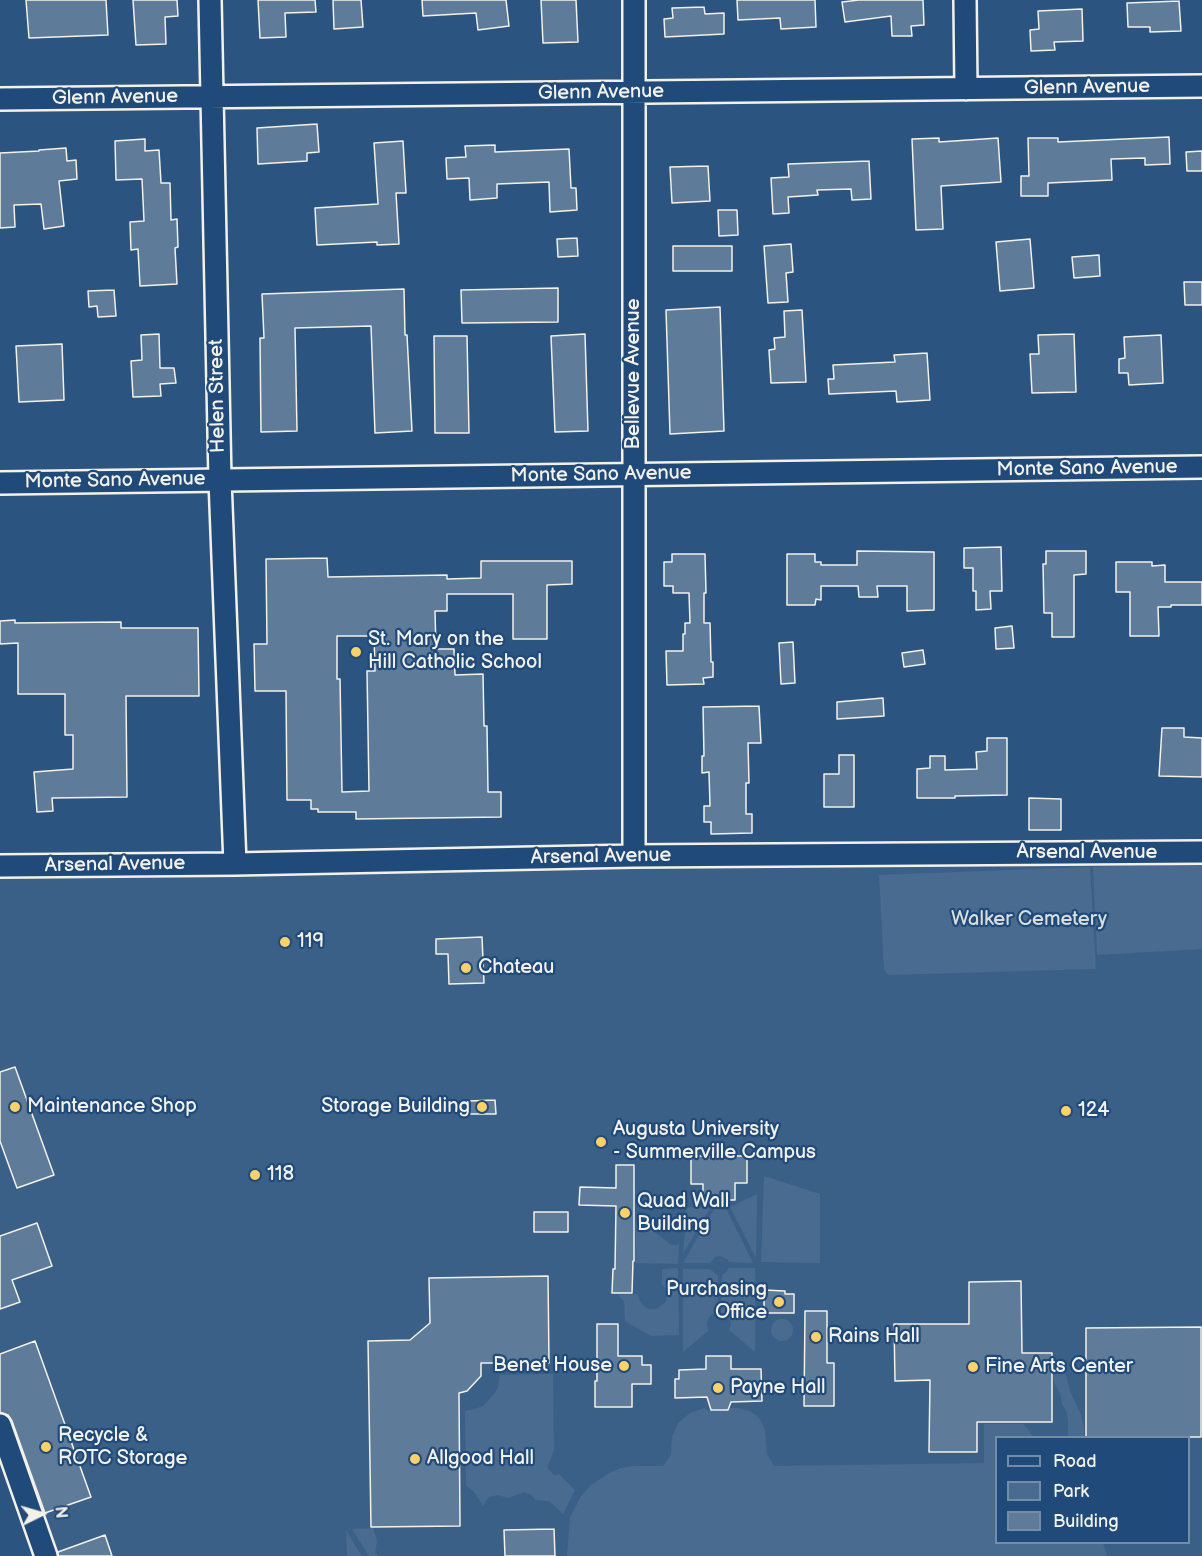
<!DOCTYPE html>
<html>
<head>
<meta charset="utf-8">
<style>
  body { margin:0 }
  #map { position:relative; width:1202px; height:1556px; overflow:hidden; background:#2c5481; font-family:"Balsamiq Sans",sans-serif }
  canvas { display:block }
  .legend { position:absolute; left:995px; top:1436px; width:195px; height:108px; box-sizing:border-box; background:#1f4a7a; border:2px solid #748da6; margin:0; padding:8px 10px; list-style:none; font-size:18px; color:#f4f1e8 }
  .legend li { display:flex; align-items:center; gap:12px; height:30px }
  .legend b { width:30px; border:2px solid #748da6 }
  .north { position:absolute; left:12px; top:1484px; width:60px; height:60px; -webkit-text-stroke:4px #1f4a7a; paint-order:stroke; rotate:85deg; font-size:16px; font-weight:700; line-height:24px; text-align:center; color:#f4f1e8 }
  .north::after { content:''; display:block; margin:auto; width:21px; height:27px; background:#f4f1e8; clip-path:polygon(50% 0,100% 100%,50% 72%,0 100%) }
</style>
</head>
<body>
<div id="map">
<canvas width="1202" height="1556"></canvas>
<ul class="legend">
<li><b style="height:8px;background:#1f4a7a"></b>Road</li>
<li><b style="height:16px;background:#496b90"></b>Park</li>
<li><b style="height:16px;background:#5e7b9a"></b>Building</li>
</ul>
<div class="north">N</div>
</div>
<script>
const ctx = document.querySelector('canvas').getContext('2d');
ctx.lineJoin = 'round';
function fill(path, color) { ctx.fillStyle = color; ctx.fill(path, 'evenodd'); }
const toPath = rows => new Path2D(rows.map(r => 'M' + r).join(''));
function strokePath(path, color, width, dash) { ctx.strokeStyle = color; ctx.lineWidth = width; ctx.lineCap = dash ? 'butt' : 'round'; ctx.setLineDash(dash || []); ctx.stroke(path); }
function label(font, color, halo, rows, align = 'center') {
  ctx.font = font + ' "Balsamiq Sans",sans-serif'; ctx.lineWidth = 4.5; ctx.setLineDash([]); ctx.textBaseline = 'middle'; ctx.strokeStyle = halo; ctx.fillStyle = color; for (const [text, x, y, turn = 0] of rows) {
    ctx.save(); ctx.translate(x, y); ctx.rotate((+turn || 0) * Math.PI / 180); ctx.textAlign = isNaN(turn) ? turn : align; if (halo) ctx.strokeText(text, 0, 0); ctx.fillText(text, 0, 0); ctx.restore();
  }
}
const built = toPath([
  [1202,862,1202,1556,51,1556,0,1408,0,876],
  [996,1438,1188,1438,1188,1542,996,1542]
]);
const green = toPath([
  [1202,864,1202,949,1097,955,1093,867],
  [1090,867,1096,969,888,975,884,969,879,875],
  [764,1176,820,1194,820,1263,761,1262],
  [757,1194,756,1258,730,1207],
  [687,1207,710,1208,683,1254],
  [714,1209,727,1210,753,1263,729,1262,727,1259,720,1256,715,1257,710,1263,683,1263],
  [636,1222,651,1223,655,1232,671,1245,679,1245,678,1264,635,1263],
  [678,1268,679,1335,651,1336,625,1321,624,1301,618,1295,638,1294,639,1299,642,1304,648,1309,656,1309,666,1302,667,1294,662,1283,662,1269],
  [728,1268,755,1268,755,1352,729,1330,731,1324,730,1320,725,1314,721,1313,722,1275,727,1272],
  [683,1269,710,1269,718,1276,717,1313,711,1315,708,1319,707,1323,708,1331,683,1352],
  '771 1330a11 11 0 1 1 22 0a11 11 0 1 1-22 0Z',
  [1064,1373,1066,1375,1070,1391,1081,1415,1084,1427,1084,1437,1068,1437,1068,1420,1066,1410,1062,1404,1060,1394,1054,1382,1053,1377,1055,1374],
  [553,1374,554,1450,547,1468,555,1476,559,1474,575,1490,563,1514,549,1501,535,1500,532,1495,524,1492,508,1498,498,1495,489,1497,483,1506,475,1493,466,1485,465,1411,475,1409,483,1406,495,1393,498,1387,500,1375],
  [704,1408,709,1411,725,1411,731,1408,738,1408,749,1411,756,1415,762,1422,765,1431,767,1454,774,1466,984,1463,984,1424,1023,1424,1028,1429,1033,1437,996,1438,996,1542,1103,1543,1107,1556,567,1556,570,1518,581,1496,591,1485,609,1473,621,1468,635,1466,663,1466,671,1455,672,1437,678,1423,690,1413],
  [373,1528,377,1541,375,1553,378,1556,369,1556,352,1529],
  [346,1530,356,1547,362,1556,347,1556]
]);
const building = toPath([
  [26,0,106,0,108,35,29,38,26,0],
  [133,0,177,0,178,16,165,17,166,44,136,45,133,0],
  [258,0,315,0,316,12,285,13,286,37,260,38,258,0],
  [333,0,361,0,363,27,334,29,333,0],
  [422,0,506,0,509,26,478,30,476,13,423,16,422,0],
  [541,0,576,0,578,42,543,43,541,0],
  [737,0,815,0,816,27,781,29,780,18,738,20,737,0],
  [859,0,923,0,924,25,911,26,912,36,892,36,891,16,845,22,842,2,859,0],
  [1179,1,1181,31,1150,32,1150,27,1128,27,1127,3,1179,1],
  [704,7,705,14,724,13,724,34,665,37,664,19,673,18,672,8,704,7],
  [1082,9,1083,41,1054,42,1055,50,1031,51,1030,30,1039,29,1038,11,1082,9],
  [317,124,319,152,307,153,307,161,258,164,257,128,317,124],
  [1169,137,1170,164,1145,165,1145,158,1111,159,1112,180,1048,183,1048,196,1021,196,1021,176,1029,176,1028,138,1058,138,1058,142,1169,137],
  [939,138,939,142,998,138,1001,182,941,186,943,229,916,230,912,139,939,138],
  [145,139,145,151,159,150,161,183,170,183,171,220,177,219,178,247,175,248,177,284,140,286,138,249,131,250,130,222,144,221,142,179,116,180,115,141,145,139],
  [403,141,406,193,396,193,399,244,377,245,377,242,317,245,315,208,378,204,374,143,403,141],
  [495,145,495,152,569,149,571,188,576,188,577,210,550,212,549,182,497,184,497,198,470,200,469,178,447,179,446,158,466,157,465,146,495,145],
  [66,148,67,161,76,160,77,179,59,181,64,226,44,229,41,204,14,205,15,227,0,228,0,153,39,151,39,150,66,148],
  [1202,151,1202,171,1187,171,1186,152,1202,151],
  [869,161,871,199,852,200,851,189,817,190,818,195,788,197,789,213,773,214,771,178,789,177,788,164,869,161],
  [708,166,710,201,672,203,670,167,708,166],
  [718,210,737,210,738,235,719,236,718,210],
  [577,238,578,256,558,257,557,239,577,238],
  [1030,239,1034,288,1000,291,996,242,1030,239],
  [791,244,793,272,786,273,788,302,768,303,764,246,791,244],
  [673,246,732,246,732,271,673,271,673,246],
  [1099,255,1100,276,1074,278,1072,257,1099,255],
  [1184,282,1202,282,1202,305,1185,305,1184,282],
  [558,288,558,322,462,323,461,290,558,288],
  [404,289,405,335,407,335,412,431,375,433,371,326,295,328,297,431,261,432,260,338,264,338,262,294,404,289],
  [114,290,116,316,98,317,97,306,89,307,88,291,114,290],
  [720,307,724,431,670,434,666,310,720,307],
  [802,310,806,382,771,383,769,350,775,349,774,338,785,337,784,311,802,310],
  [159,334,160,368,174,368,176,383,160,384,161,396,133,397,131,361,142,360,141,335,159,334],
  [585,334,588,431,555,432,551,336,585,334],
  [1074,334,1076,392,1032,393,1030,354,1039,354,1038,335,1074,334],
  [1161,335,1163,383,1129,385,1128,373,1119,373,1119,359,1125,358,1124,337,1161,335],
  [434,336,467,336,469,433,435,433,434,336],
  [62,344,64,400,19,402,16,346,62,344],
  [927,353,930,400,897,402,896,391,829,394,828,379,834,379,833,365,895,362,894,355,927,353],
  [1001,547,1002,591,990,591,991,609,976,610,976,591,973,591,973,568,964,568,964,548,1001,547],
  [857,551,934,552,934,610,907,611,907,586,877,586,878,597,859,597,858,586,821,586,821,600,816,599,815,605,787,605,787,554,815,554,815,562,821,562,821,565,857,565,857,551],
  [1046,551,1086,551,1086,574,1074,575,1074,637,1052,637,1052,613,1044,613,1043,564,1046,564,1046,551],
  [672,554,705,554,706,593,704,593,704,623,710,623,711,662,713,662,713,677,703,678,704,684,667,685,666,651,683,651,683,634,685,634,685,623,690,623,689,593,673,593,673,586,664,586,664,562,672,562,672,554],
  [327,558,328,577,447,575,447,579,481,578,481,561,572,561,572,584,547,585,547,639,513,639,513,594,447,594,447,611,435,611,436,649,454,649,455,675,483,674,484,726,487,726,488,792,501,792,501,817,356,819,356,812,318,812,318,809,311,809,311,800,287,800,286,691,255,691,254,644,267,644,266,559,327,558],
  [337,636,374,636,375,671,367,671,369,791,342,792,340,679,337,679,337,636],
  [1116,562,1152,562,1152,566,1165,565,1165,582,1202,582,1202,605,1171,605,1171,607,1158,607,1159,636,1130,636,1130,592,1116,592,1116,562],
  [15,620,15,623,121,622,121,628,198,628,199,696,126,696,127,797,52,798,53,811,37,812,34,772,73,769,73,735,65,735,65,694,18,694,18,643,0,644,0,621,15,620],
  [1012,626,1014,648,996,649,995,628,1012,626],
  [793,642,795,683,781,684,779,643,793,642],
  [923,650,925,664,904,667,902,653,923,650],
  [883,698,884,716,837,719,837,702,883,698],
  [759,706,761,743,748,743,749,783,746,783,746,814,752,814,752,833,711,834,711,822,704,822,704,806,710,806,709,772,702,773,702,756,704,756,703,707,759,706],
  [1162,728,1184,728,1184,737,1202,738,1202,777,1159,776,1162,728],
  [987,738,1007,738,1007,795,955,796,955,798,917,798,917,769,930,768,930,756,945,756,945,770,977,769,976,752,987,751,987,738],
  [839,755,854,755,854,807,824,807,824,774,839,774,839,755],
  [1029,798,1061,799,1061,830,1029,830,1029,798],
  [482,937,484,983,449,984,448,954,436,954,436,939,482,937],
  [15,1067,54,1175,17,1188,0,1141,0,1072,15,1067],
  [495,1100,496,1114,470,1114,469,1101,495,1100],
  [691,1156,747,1156,747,1183,735,1183,735,1200,703,1200,703,1184,691,1184,691,1156],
  [616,1165,634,1165,634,1261,633,1261,632,1293,612,1293,613,1269,615,1269,616,1206,579,1205,580,1187,616,1188,616,1165],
  [534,1212,568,1212,568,1232,534,1232,534,1212],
  [37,1223,52,1266,12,1280,20,1302,0,1309,0,1236,37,1223],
  [548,1276,549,1363,481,1363,481,1376,467,1391,459,1393,460,1526,371,1527,368,1341,410,1340,430,1323,429,1278,548,1276],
  [1021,1281,1022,1353,1052,1353,1052,1422,977,1422,977,1452,929,1452,930,1380,895,1381,894,1324,969,1324,969,1282,1021,1281],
  [764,1290,785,1291,785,1294,794,1294,794,1313,764,1313,764,1290],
  [805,1311,827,1311,827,1363,834,1363,834,1406,804,1406,805,1311],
  [597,1324,618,1324,618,1356,642,1356,642,1365,651,1365,651,1384,632,1384,632,1407,595,1407,595,1381,597,1381,597,1324],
  [1201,1327,1201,1437,1086,1437,1086,1328,1201,1327],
  [35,1341,91,1497,45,1513,12,1421,8,1415,0,1413,0,1354,35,1341],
  [706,1356,731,1356,731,1369,761,1369,762,1401,731,1402,728,1410,711,1410,707,1397,675,1398,675,1379,679,1379,679,1370,706,1369,706,1356],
  [554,1529,555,1556,505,1556,504,1530,554,1529],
  [105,1535,112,1556,58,1556,58,1552,105,1535]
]);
const street = toPath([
  [210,0,220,480,235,864],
  [965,0,966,89],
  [0,99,1202,86],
  [0,483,1202,467],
  [634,856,634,0],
  [0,866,235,864,634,856,1202,852],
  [0,1425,46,1556]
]);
const markers = [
  [356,652,6,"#ffd166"],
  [285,942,6,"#ffd166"],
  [466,968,6,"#ffd166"],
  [15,1107,6,"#ffd166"],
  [482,1107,6,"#ffd166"],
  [1066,1111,6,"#ffd166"],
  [601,1142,6,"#ffd166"],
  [255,1175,6,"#ffd166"],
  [625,1213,6,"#ffd166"],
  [779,1302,6,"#ffd166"],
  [816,1337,6,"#ffd166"],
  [624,1366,6,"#ffd166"],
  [973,1367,6,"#ffd166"],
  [718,1388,6,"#ffd166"],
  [46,1447,6,"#ffd166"],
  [415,1459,6,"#ffd166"]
];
const streetNames = [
  ["Glenn Avenue",1087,88,-1],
  ["Glenn Avenue",601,93,-1],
  ["Glenn Avenue",115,98,-1],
  ["Bellevue Avenue",634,374,-90],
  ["Helen Street",218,396,-91],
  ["Monte Sano Avenue",1087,469,-1],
  ["Monte Sano Avenue",601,475,-1],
  ["Monte Sano Avenue",115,481,-1],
  ["Arsenal Avenue",1087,853],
  ["Arsenal Avenue",601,857,-1],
  ["Arsenal Avenue",115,865,-1]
];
const poiNames = [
  ["St. Mary on the",368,640],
  ["Hill Catholic School",368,663],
  ["119",297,942],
  ["Chateau",478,968],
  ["Maintenance Shop",27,1107],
  ["Storage Building",470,1107,"right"],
  ["124",1078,1111],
  ["Augusta University",613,1130],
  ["- Summerville Campus",613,1153],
  ["118",267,1175],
  ["Quad Wall",637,1202],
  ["Building",637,1225],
  ["Purchasing",767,1290,"right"],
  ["Office",767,1313,"right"],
  ["Rains Hall",828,1337],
  ["Benet House",612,1366,"right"],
  ["Fine Arts Center",985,1367],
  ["Payne Hall",730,1388],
  ["Recycle &",58,1436],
  ["ROTC Storage",58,1459],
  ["Allgood Hall",427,1459]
];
const parkNames = [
  ["Walker Cemetery",1029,920]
];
fill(built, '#3b6088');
fill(green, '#496b90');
fill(building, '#5e7b9a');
strokePath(building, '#f4f1e8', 1.5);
strokePath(street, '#f4f1e8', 26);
strokePath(street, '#1f4a7a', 21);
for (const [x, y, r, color] of markers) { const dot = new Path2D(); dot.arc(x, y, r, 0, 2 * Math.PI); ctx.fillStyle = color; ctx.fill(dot); strokePath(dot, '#1f4a7a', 2); }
label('20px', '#f4f1e8', '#1f4a7a', streetNames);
label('20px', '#f4f1e8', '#1f4a7a', poiNames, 'left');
label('20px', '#dadddb', '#1f4a7a', parkNames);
</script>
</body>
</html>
